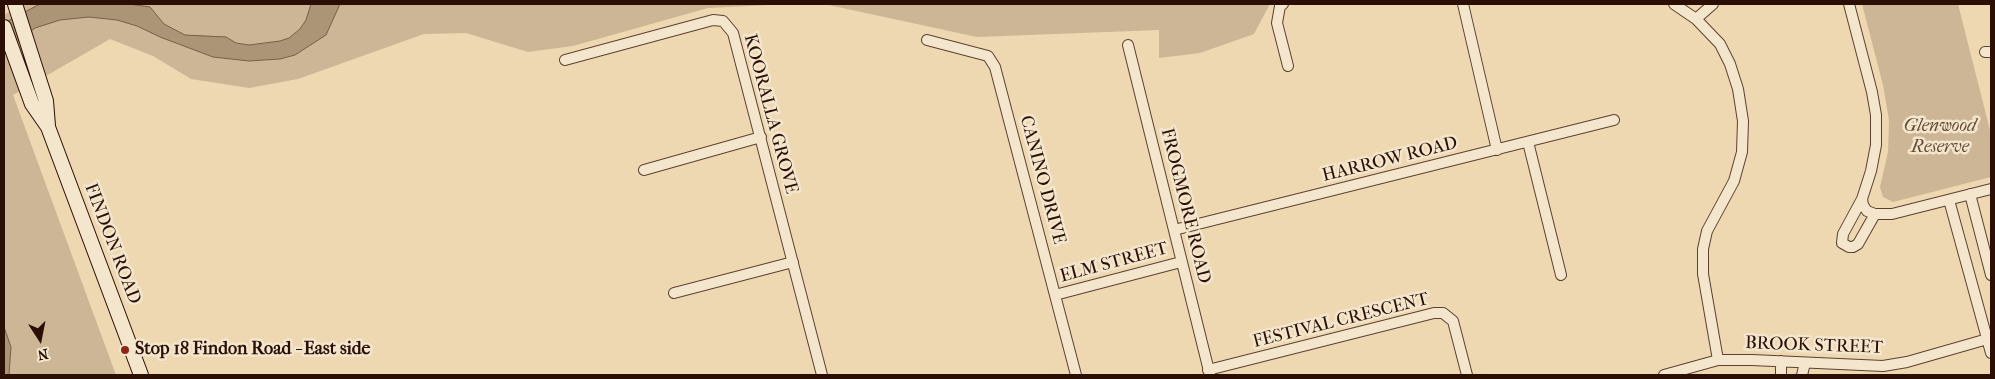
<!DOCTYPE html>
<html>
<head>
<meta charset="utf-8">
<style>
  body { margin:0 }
  #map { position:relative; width:1995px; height:379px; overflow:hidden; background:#eed8b2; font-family:"IM FELL French Canon",serif }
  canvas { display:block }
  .frame { position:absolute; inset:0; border:5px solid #2b0f05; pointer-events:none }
  .north { position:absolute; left:15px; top:314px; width:50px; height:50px; -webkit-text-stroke:4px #f4e6cd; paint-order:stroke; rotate:169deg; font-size:14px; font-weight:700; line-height:20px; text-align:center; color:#2b0f05 }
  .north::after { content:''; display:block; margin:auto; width:18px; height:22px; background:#2b0f05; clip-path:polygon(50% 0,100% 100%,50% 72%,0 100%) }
</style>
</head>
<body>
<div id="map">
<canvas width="1995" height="379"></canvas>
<div class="frame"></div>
<div class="north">N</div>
</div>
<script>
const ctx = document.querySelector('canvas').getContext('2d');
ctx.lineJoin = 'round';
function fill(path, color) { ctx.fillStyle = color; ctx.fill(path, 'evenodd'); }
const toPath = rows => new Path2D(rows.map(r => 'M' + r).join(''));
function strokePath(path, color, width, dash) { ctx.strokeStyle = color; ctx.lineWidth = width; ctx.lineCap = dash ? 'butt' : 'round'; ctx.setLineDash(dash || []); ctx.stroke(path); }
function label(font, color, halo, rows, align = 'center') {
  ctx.font = font + ' "IM FELL French Canon",serif'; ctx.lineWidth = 5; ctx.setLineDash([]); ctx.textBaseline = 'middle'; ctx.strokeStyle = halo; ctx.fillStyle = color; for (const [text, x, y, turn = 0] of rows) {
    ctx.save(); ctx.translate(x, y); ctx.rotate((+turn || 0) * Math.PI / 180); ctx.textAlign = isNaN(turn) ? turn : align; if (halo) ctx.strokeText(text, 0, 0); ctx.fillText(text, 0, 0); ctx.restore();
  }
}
const green = toPath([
  [22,4,791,4,708,8,573,46,528,52,466,33,424,34,298,79,249,88,191,79,153,56,110,39,13,95,116,375,4,375,4,15],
  [824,4,1270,4,1254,34,1200,53,1159,58,1159,30,977,37],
  [1862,4,1958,4,1991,134,1991,177,1893,202,1883,197,1880,187,1888,152,1889,120,1883,85]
]);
const water = toPath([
  [40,4,129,4,150,7,164,24,185,35,226,37,236,43,249,45,280,41,289,38,300,29,306,20,311,4,340,4,326,35,295,55,280,59,249,61,213,57,160,37,137,26,117,20,89,17,60,20,35,28,4,53,4,23,40,4],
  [4,327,11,347,9,375,4,375,4,327]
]);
const minor = toPath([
  [1283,4,1280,6,1277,23,1288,66],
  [1463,4,1497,150],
  [1674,4,1696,19,1720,44,1730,64,1738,89,1743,121,1742,152,1734,181,1707,231,1703,249,1703,274,1718,360],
  [1849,4,1872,92,1876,115,1876,145,1871,171,1862,199,1863,205,1867,211,1875,214,1892,214,1991,189],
  [1696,19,1713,4],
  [927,40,988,56,995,67,1076,375],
  [1128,45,1210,375],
  [1985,52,1991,52],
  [565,60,713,20,723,21,733,33,822,375],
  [1528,142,1561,275],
  [644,170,761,137],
  [1970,194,1991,275],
  [1862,199,1843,234,1842,243,1849,247,1853,247,1858,244,1875,214],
  [1949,200,1991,353],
  [1174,230,1614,120],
  [674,293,793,262],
  [1055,295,1181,262],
  [1781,361,1781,375],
  [1208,370,1434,313,1443,313,1453,321,1467,375],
  [1664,375,1718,360,1752,360,1883,366,1907,362,1991,338],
  [1802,375,1805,363]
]);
const secondary = toPath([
  [15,4,46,101,48,126],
  [4,27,32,104,48,127,141,375]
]);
const markers = [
  [125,350,5,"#8f2418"]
];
const streetNames = [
  ["KOORALLA GROVE",770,114,75],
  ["HARROW ROAD",1390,160,-14],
  ["CANINO DRIVE",1042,180,75],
  ["FROGMORE ROAD",1185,206,76],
  ["FINDON ROAD",112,244,69],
  ["ELM STREET",1114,263,-15],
  ["FESTIVAL CRESCENT",1341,321,-14],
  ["BROOK STREET",1814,346,2]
];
const parkNames = [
  ["Glenwood",1940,127],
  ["Reserve",1940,148]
];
const poiNames = [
  ["Stop 18 Findon Road - East side",135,350]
];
fill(green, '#cdb695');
fill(water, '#ac9477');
strokePath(water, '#785f49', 1);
strokePath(minor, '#5c4130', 12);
strokePath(secondary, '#2b0f05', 16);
strokePath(minor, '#f4e6cd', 10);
strokePath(secondary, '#f4e6cd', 14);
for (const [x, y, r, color] of markers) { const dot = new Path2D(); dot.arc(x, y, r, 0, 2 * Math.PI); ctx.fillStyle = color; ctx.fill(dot); strokePath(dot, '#f4e6cd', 2); }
label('18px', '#2b0f05', '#f4e6cd', streetNames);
label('italic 18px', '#644937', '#f4e6cd', parkNames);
label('bold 18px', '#2b0f05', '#f4e6cd', poiNames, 'left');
</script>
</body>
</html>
